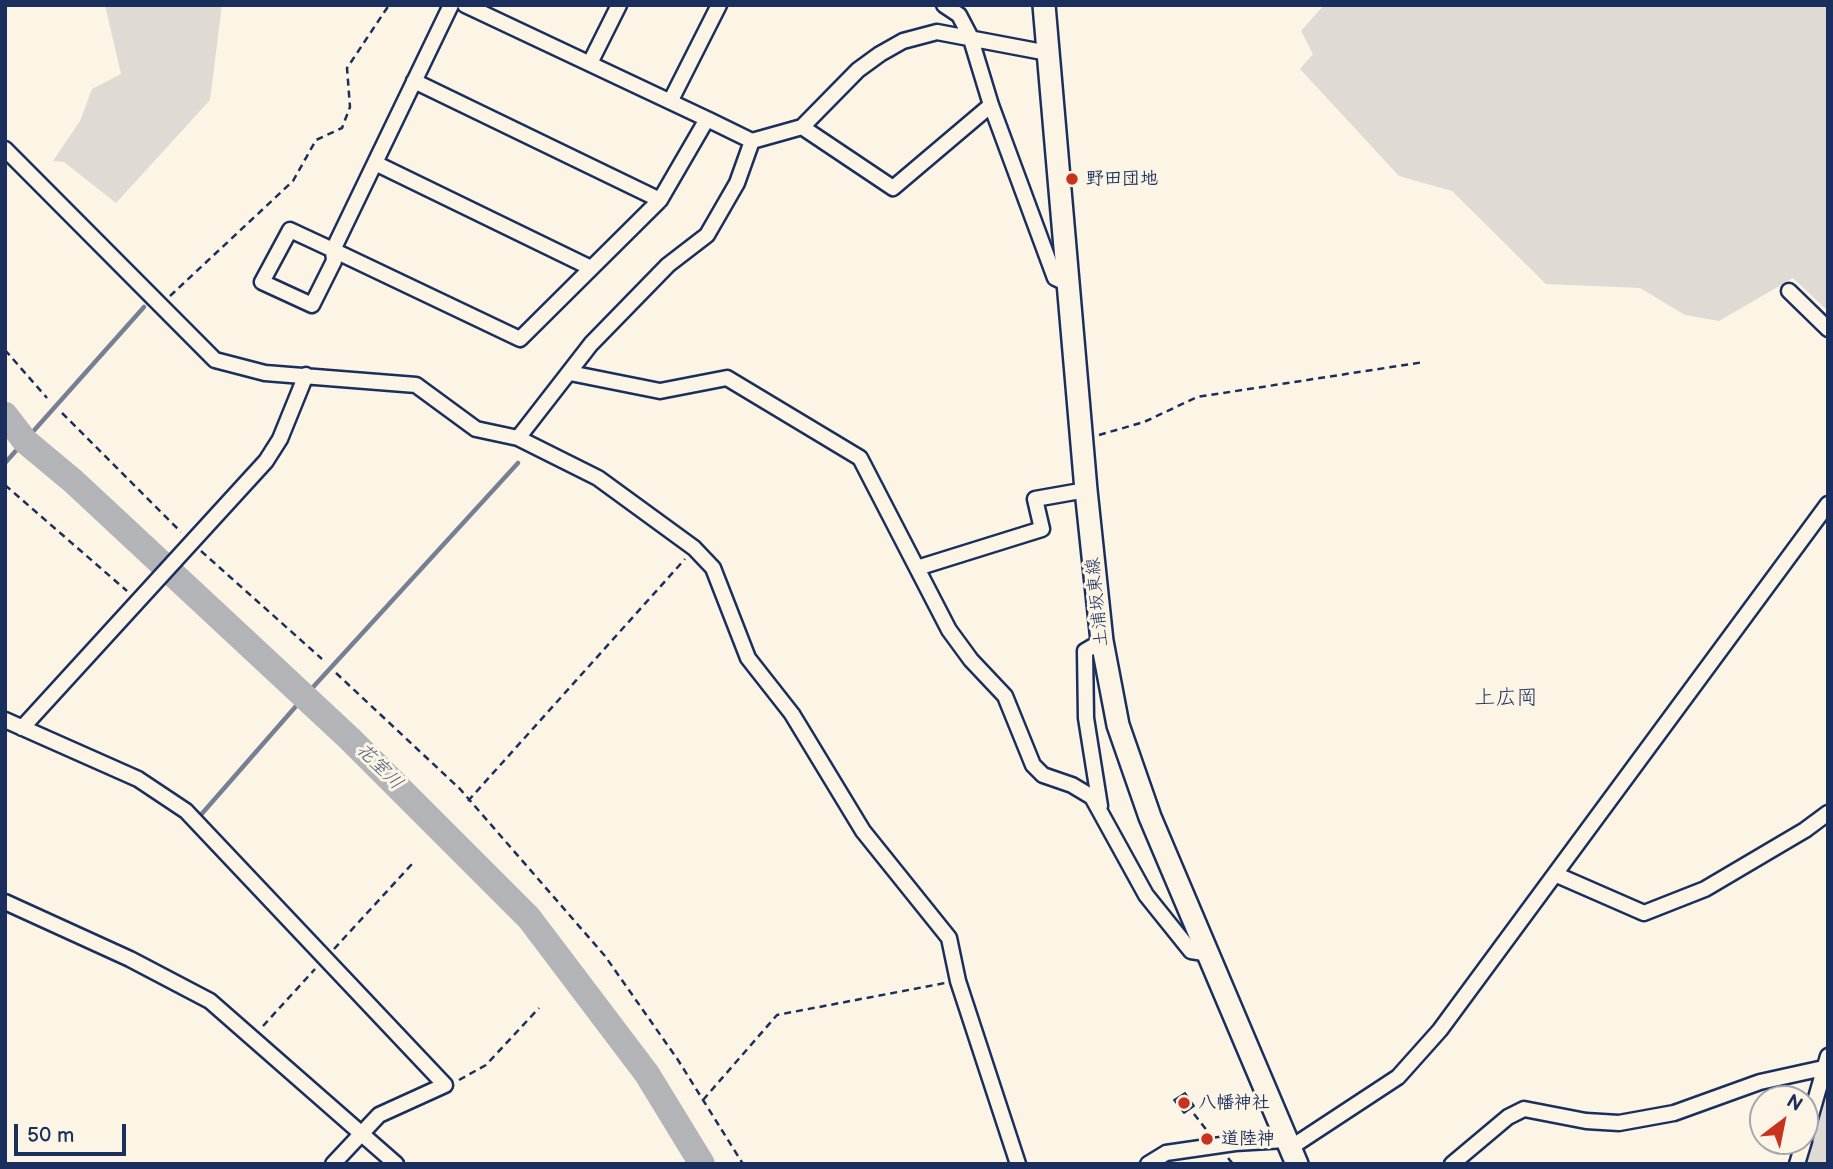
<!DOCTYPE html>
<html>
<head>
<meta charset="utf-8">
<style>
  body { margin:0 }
  #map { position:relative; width:1833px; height:1169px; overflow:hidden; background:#fcf5e5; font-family:"Balsamiq Sans",sans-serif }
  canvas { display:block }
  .frame { position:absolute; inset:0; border:7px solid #1b2f5e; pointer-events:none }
  .north { position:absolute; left:1749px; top:1085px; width:70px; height:70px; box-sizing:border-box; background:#fcf5e5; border:2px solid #a2a6af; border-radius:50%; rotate:32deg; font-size:19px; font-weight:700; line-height:28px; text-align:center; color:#1b2f5e }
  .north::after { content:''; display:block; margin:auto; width:24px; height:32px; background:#c8321e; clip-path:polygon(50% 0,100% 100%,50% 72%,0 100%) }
  .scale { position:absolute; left:14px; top:1124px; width:112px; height:32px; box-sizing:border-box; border:4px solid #1b2f5e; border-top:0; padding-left:9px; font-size:21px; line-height:24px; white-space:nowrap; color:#1b2f5e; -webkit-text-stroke:5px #fcf5e5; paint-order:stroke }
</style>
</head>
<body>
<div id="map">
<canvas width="1833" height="1169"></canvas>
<div class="frame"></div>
<div class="north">N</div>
<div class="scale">50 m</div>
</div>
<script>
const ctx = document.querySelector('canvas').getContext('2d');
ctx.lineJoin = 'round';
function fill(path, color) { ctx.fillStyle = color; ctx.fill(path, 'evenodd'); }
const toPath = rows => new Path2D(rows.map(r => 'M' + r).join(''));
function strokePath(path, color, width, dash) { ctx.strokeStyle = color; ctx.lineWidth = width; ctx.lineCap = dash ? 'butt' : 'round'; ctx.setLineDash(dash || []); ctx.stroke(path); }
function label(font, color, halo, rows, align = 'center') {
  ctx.font = font + ' "Balsamiq Sans","Klee One",sans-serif'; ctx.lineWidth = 6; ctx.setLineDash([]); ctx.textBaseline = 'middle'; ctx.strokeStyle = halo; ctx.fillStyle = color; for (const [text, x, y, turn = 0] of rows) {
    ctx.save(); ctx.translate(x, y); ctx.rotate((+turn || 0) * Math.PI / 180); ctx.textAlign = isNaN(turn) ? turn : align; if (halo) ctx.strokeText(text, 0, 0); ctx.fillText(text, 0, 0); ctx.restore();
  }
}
const green = toPath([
  [105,5,222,5,210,100,116,203,64,162,53,161,80,121,92,89,121,74],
  [1324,5,1828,5,1828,311,1793,278,1719,321,1685,315,1640,288,1546,284,1452,191,1399,176,1300,69,1313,54,1301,31],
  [1828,1076,1828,1164,1802,1164]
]);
const stream = toPath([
  [5,463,144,307],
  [199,817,304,697,518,463]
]);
const river = toPath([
  [5,415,25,441,73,481,350,739,529,918,647,1074,702,1164]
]);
const building = toPath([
  [1185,1093,1194,1106,1184,1113,1174,1100,1185,1093]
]);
const path = toPath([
  [170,296,293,181,316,140,342,128,350,107,347,68,389,5],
  [5,350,47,398],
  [62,413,181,532],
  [1099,435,1144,422,1197,397,1424,362],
  [5,485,127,591],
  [201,551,322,659],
  [336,673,460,789,605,956,678,1060,743,1164],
  [468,801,685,559],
  [334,949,412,864],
  [263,1026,315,969],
  [459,1080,486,1065,539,1008],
  [703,1100,777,1015,945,983],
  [1194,1114,1209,1133],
  [1228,1158,1233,1164]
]);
const minor = toPath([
  [451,5,333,250,334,261,312,305,262,282,290,230,333,250,520,339,660,200,707,119,465,5],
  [944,5,959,15,970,36,991,105,1055,278,1070,285],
  [590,63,619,5],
  [414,81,660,200],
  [671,100,719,5],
  [707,119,752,141,802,127,858,70,880,54,903,41,937,32,1048,53],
  [802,127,893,188,991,105],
  [5,149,215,360,265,373,416,385,476,429,518,438,598,478,694,548,713,568,748,658,792,714,863,831,949,938,958,981,1018,1164],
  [375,163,591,268],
  [1789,291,1828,329],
  [570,373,660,391,727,378,860,458,949,630,971,660,1005,696,1033,765,1043,775,1072,785,1092,797,1146,895,1191,951,1210,954],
  [518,438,591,344,668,265,707,235,737,183,752,141],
  [917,568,1042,529,1035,499,1086,490],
  [5,720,138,779,186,811,445,1085,379,1115,333,1164],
  [22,728,266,461,280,439,306,375],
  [1100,806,1086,718,1085,651,1102,641],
  [1557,875,1644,913,1705,889,1805,830,1828,813],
  [5,902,130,959,210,1001,396,1164],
  [1805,1136,1828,1056],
  [1290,1148,1398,1077,1440,1030,1828,504],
  [1148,1164,1166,1153,1235,1143,1286,1140],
  [1452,1164,1508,1117,1524,1109,1586,1121,1619,1123,1674,1113,1760,1082,1828,1067],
  [1797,1164,1804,1141]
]);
const secondary = toPath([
  [1044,5,1086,490,1102,641,1118,725,1150,817,1297,1164]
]);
const markers = [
  [1072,179,7,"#c8321e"],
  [1184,1103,7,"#c8321e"],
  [1207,1139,7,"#c8321e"]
];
const poiNames = [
  ["野田団地",1086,179],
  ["八幡神社",1198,1103],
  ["道陸神",1221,1139]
];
const streetNames = [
  ["土浦坂東線",1098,602,-96]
];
const waterNames = [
  ["花室川",379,767,45]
];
const quarterNames = [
  ["上広岡",1506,699]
];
fill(green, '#dfdbd4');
strokePath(stream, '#767f94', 4.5);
strokePath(river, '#b2b4b8', 26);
fill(building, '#c8c7c6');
strokePath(building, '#1b2f5e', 2);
strokePath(minor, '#1b2f5e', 19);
strokePath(secondary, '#1b2f5e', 26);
strokePath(path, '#1b2f5e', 2.5, [7, 5]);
strokePath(minor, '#fcf5e5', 14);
strokePath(secondary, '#fcf5e5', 21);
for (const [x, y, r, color] of markers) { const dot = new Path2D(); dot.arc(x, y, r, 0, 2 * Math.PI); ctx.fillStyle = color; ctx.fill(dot); strokePath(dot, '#fcf5e5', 2.5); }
label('bold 18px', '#1b2f5e', '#fcf5e5', poiNames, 'left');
label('18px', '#1b2f5e', '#fcf5e5', streetNames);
label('italic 19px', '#485779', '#fcf5e5', waterNames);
label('21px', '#1b2f5e', '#fcf5e5', quarterNames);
</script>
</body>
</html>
